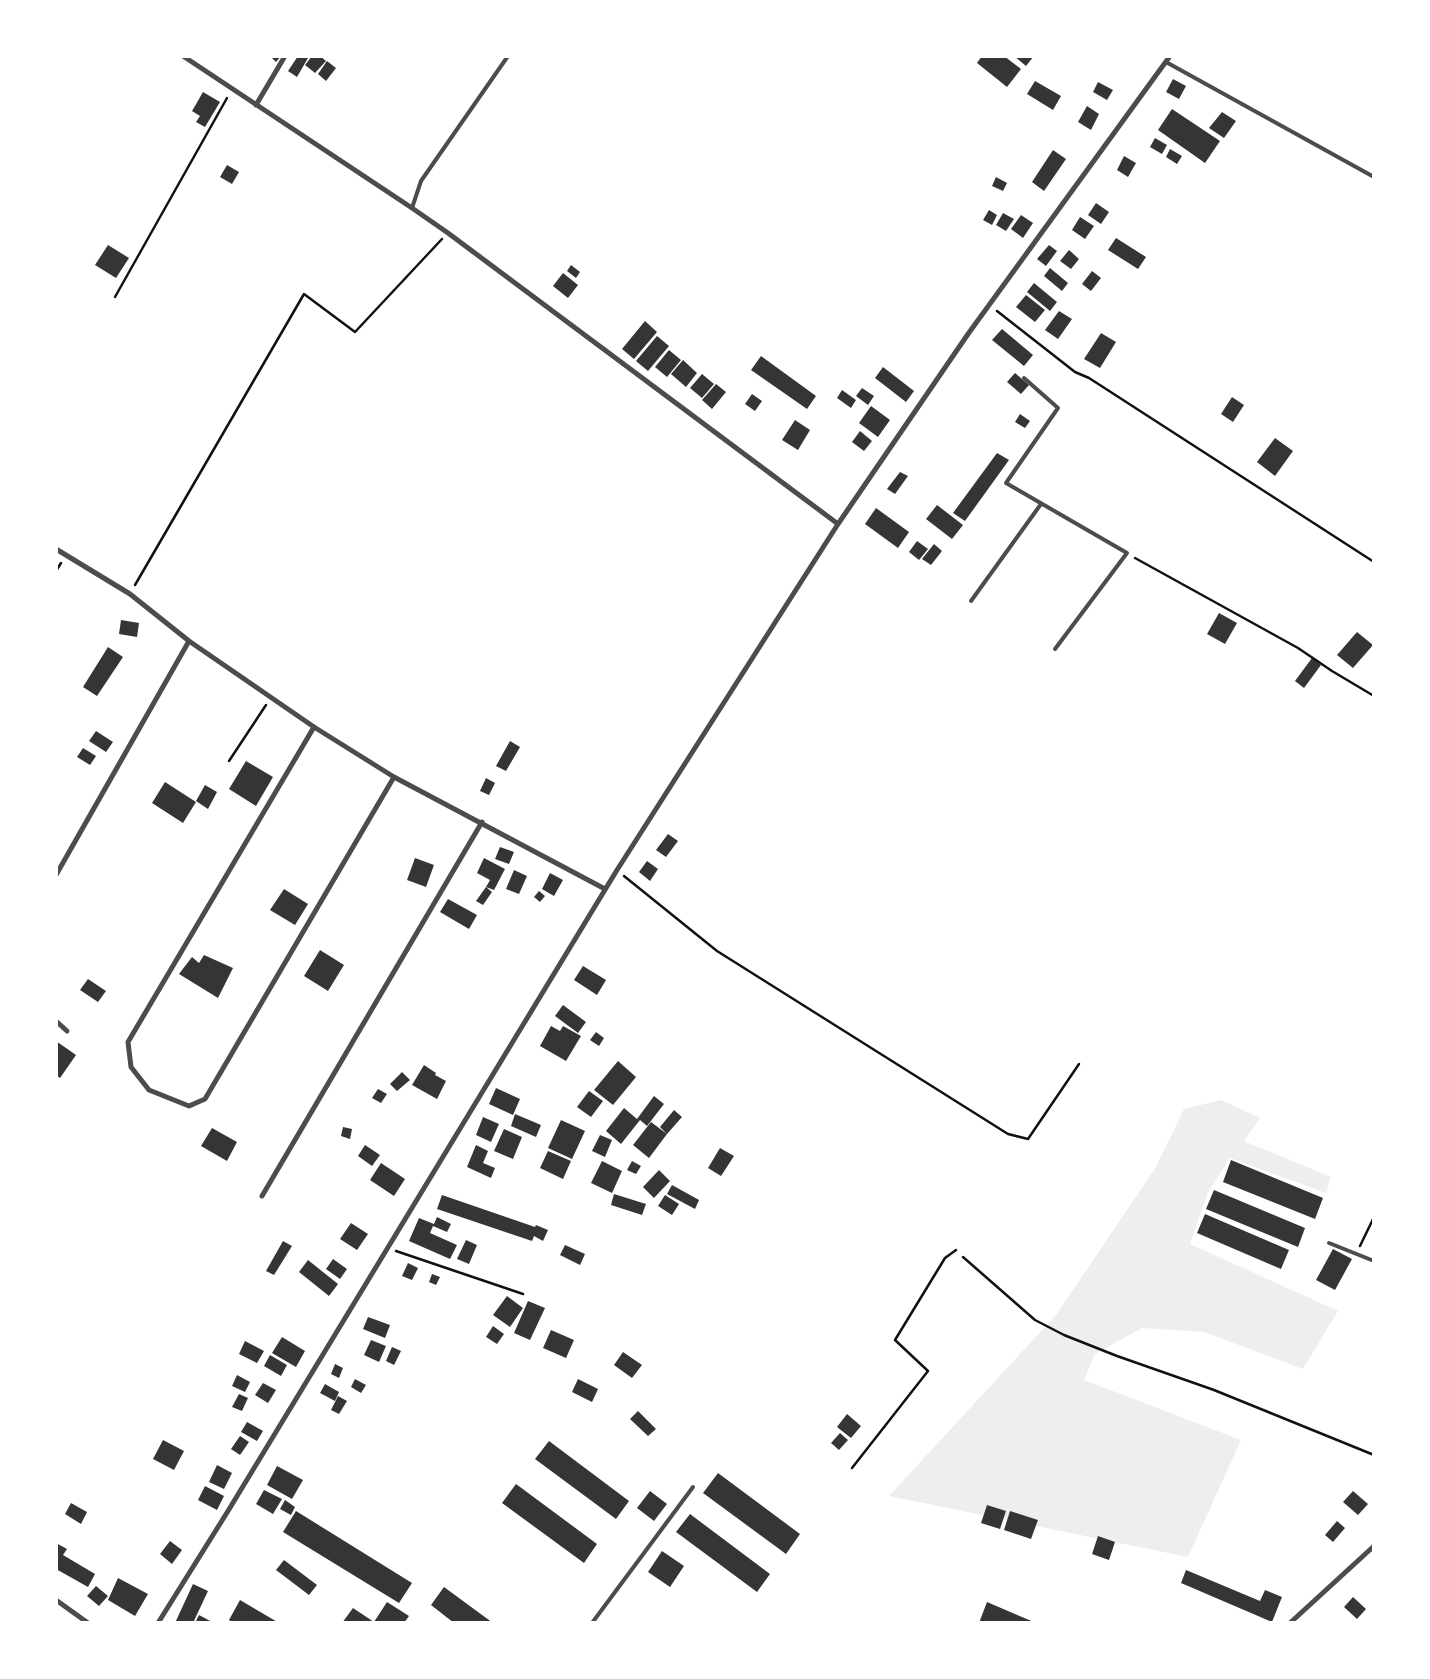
<!DOCTYPE html>
<html>
<head>
<meta charset="utf-8">
<style>
  body { margin:0 }
  #map { position:relative; width:1430px; height:1679px; overflow:hidden; background:#fff; font-family:Cabin,sans-serif }
  canvas { display:block }
  .frame { position:absolute; inset:0; border:58px solid #fff; pointer-events:none }
</style>
</head>
<body>
<div id="map">
<canvas width="1430" height="1679"></canvas>
<div class="frame"></div>
</div>
<script>
const ctx = document.querySelector('canvas').getContext('2d');
ctx.lineJoin = 'round';
function fill(path, color) { ctx.fillStyle = color; ctx.fill(path, 'evenodd'); }
const toPath = rows => new Path2D(rows.map(r => 'M' + r).join(''));
function strokePath(path, color, width, dash) { ctx.strokeStyle = color; ctx.lineWidth = width; ctx.lineCap = dash ? 'butt' : 'round'; ctx.setLineDash(dash || []); ctx.stroke(path); }
const green = toPath([
  [1221,1100,1260,1118,1244,1141,1331,1177,1326,1193,1230,1158,1208,1192,1190,1244,1338,1311,1303,1369,1204,1332,1142,1328,1095,1354,1084,1380,1241,1440,1188,1557,889,1496,1056,1315,1156,1167,1184,1109]
]);
const building = toPath([
  [270,56,281,56,276,62],
  [298,56,308,58,297,77,288,71],
  [312,56,320,56,326,61,315,73,305,65],
  [982,56,1004,56,1021,69,1007,87,977,63],
  [1014,56,1034,56,1026,66],
  [327,61,336,68,326,81,318,74],
  [1173,79,1186,86,1179,99,1166,92],
  [1035,81,1061,96,1053,110,1027,94],
  [1098,82,1113,90,1107,100,1093,92],
  [203,92,220,102,205,127,196,122,200,116,192,111],
  [1087,106,1099,114,1091,130,1078,122],
  [1172,109,1220,141,1205,163,1158,130],
  [1222,112,1236,121,1224,138,1209,128],
  [1155,138,1167,145,1162,154,1150,147],
  [1170,149,1182,156,1177,164,1166,157],
  [1053,150,1066,159,1044,191,1032,182],
  [1124,156,1136,163,1128,177,1117,170],
  [227,165,239,172,232,184,220,177],
  [996,177,1007,183,1003,191,992,186],
  [1096,203,1109,212,1101,224,1088,215],
  [989,210,997,215,992,225,983,220],
  [1003,213,1014,219,1006,231,996,225],
  [1021,215,1033,223,1023,238,1011,229],
  [1080,217,1094,226,1085,239,1072,230],
  [1116,238,1146,257,1138,269,1108,250],
  [108,245,129,258,116,278,95,265],
  [1049,245,1057,251,1046,266,1037,259],
  [1069,250,1079,259,1071,269,1060,261],
  [571,265,580,272,576,278,567,271],
  [1050,268,1068,283,1062,291,1044,276],
  [1092,271,1101,278,1091,291,1082,284],
  [563,273,578,285,568,298,553,286],
  [1034,283,1057,302,1050,311,1027,292],
  [1026,295,1045,310,1035,322,1016,307],
  [1059,311,1072,319,1058,339,1045,330],
  [645,321,657,332,634,359,622,349],
  [1002,329,1033,355,1024,366,992,340],
  [1101,333,1116,342,1100,368,1084,359],
  [657,336,669,346,648,371,636,361],
  [669,350,681,360,667,377,655,367],
  [761,356,816,396,807,409,751,370],
  [683,360,697,373,686,387,671,374],
  [883,367,914,391,906,402,875,378],
  [1015,373,1029,385,1021,394,1007,382],
  [702,374,714,384,702,398,690,388],
  [716,384,726,392,712,409,702,400],
  [862,388,874,396,868,405,856,396],
  [842,390,856,400,851,408,837,398],
  [752,394,762,401,755,411,745,404],
  [1232,397,1244,405,1233,422,1221,414],
  [871,406,890,420,878,437,859,423],
  [1020,414,1030,421,1025,428,1015,422],
  [795,420,810,430,798,450,782,440],
  [860,431,872,441,864,451,852,442],
  [1275,438,1293,451,1275,476,1257,462],
  [997,453,1009,460,965,521,953,513],
  [900,472,908,476,895,494,887,489],
  [937,505,963,525,952,539,926,519],
  [876,508,909,532,898,548,865,524],
  [917,541,928,549,919,560,909,552],
  [934,544,942,551,931,565,922,559],
  [1219,613,1237,623,1225,644,1207,634],
  [121,620,139,623,137,637,119,634],
  [1357,632,1373,645,1353,668,1337,655],
  [108,647,123,657,97,696,83,687],
  [1312,658,1321,665,1304,688,1295,681],
  [96,731,113,742,106,752,89,741],
  [510,741,520,747,506,771,496,766],
  [83,748,96,756,90,765,77,757],
  [246,761,273,777,256,806,229,789],
  [486,778,495,783,489,795,480,791],
  [165,782,196,802,183,823,152,803],
  [205,785,217,792,208,809,196,801],
  [668,834,678,841,666,857,656,850],
  [500,847,514,852,509,864,495,859],
  [415,858,434,865,426,887,407,880],
  [484,858,505,869,494,890,486,887,490,880,477,873],
  [647,861,658,869,650,881,639,872],
  [514,870,527,876,519,894,506,889],
  [550,873,563,880,554,896,542,889],
  [486,887,492,892,483,905,476,901],
  [284,889,308,904,295,925,270,910],
  [539,891,545,896,540,902,534,897],
  [448,899,477,915,469,929,440,912],
  [320,950,344,965,328,991,304,976],
  [204,955,233,968,218,998,179,974,192,957,199,963],
  [583,966,606,980,597,995,574,980],
  [88,979,106,991,98,1002,80,990],
  [563,1005,586,1022,578,1033,555,1016],
  [551,1026,560,1031,563,1026,581,1036,566,1061,540,1046],
  [596,1032,604,1038,599,1046,590,1040],
  [56,1041,76,1055,60,1078,56,1075],
  [618,1061,636,1077,613,1105,594,1090],
  [424,1065,436,1073,435,1075,446,1081,437,1099,412,1085],
  [402,1072,410,1080,397,1091,390,1084],
  [496,1088,520,1099,513,1115,489,1104],
  [378,1089,387,1094,381,1103,372,1098],
  [589,1091,603,1101,591,1117,577,1107],
  [654,1096,664,1104,647,1126,640,1120,621,1144,606,1131,624,1108,637,1119],
  [674,1110,682,1117,667,1134,660,1127],
  [515,1114,541,1125,536,1137,511,1126],
  [483,1117,499,1124,491,1142,476,1135],
  [561,1120,585,1131,572,1159,548,1148],
  [651,1122,667,1134,649,1158,633,1145],
  [343,1127,352,1129,350,1139,341,1136],
  [212,1128,237,1142,227,1161,201,1146],
  [504,1129,522,1137,513,1159,494,1151],
  [600,1135,612,1140,605,1157,592,1151],
  [365,1145,380,1155,372,1166,358,1156],
  [476,1145,488,1151,483,1163,495,1168,491,1178,467,1167],
  [720,1148,734,1156,721,1176,708,1168],
  [548,1151,571,1161,563,1179,540,1168],
  [1231,1160,1323,1198,1315,1219,1223,1182],
  [602,1161,622,1171,612,1193,591,1183],
  [632,1161,641,1166,636,1174,627,1170],
  [381,1163,405,1179,394,1196,370,1180],
  [659,1170,670,1181,654,1198,643,1187],
  [672,1185,699,1200,695,1209,667,1194],
  [1214,1190,1305,1228,1298,1247,1206,1209],
  [614,1194,646,1204,642,1215,611,1205],
  [442,1195,535,1227,536,1225,548,1230,543,1241,534,1236,532,1241,437,1209],
  [665,1195,679,1204,672,1215,658,1206],
  [1205,1214,1289,1250,1281,1269,1197,1233],
  [437,1217,451,1224,447,1232,433,1226,430,1233,457,1245,450,1259,409,1241,419,1218,434,1224],
  [351,1223,368,1234,357,1250,340,1239],
  [466,1240,477,1245,469,1264,457,1259],
  [283,1241,292,1246,274,1275,266,1271],
  [565,1245,585,1254,580,1265,560,1255],
  [1333,1249,1352,1259,1335,1290,1316,1280],
  [333,1259,347,1269,340,1279,326,1269],
  [308,1260,338,1284,329,1296,299,1272],
  [408,1263,418,1268,412,1280,402,1276],
  [432,1274,440,1277,436,1285,429,1282],
  [507,1296,523,1308,510,1327,493,1315],
  [528,1301,545,1308,530,1340,514,1333],
  [368,1317,390,1325,385,1338,363,1329],
  [493,1326,504,1334,497,1344,486,1337],
  [551,1330,574,1340,566,1358,543,1348],
  [282,1337,305,1351,296,1367,272,1353],
  [371,1340,386,1346,379,1362,364,1355],
  [245,1341,264,1351,257,1363,239,1354],
  [392,1347,401,1351,394,1365,386,1361],
  [623,1352,642,1365,632,1378,614,1365],
  [270,1355,287,1365,281,1376,264,1366],
  [335,1364,343,1368,339,1378,331,1374],
  [237,1375,250,1382,245,1392,232,1386],
  [355,1379,366,1385,361,1393,351,1387],
  [578,1379,598,1389,592,1402,572,1392],
  [263,1383,276,1390,268,1403,255,1395],
  [325,1384,339,1392,335,1401,320,1393],
  [239,1394,248,1398,242,1411,232,1407],
  [338,1396,347,1401,339,1414,331,1410],
  [638,1411,656,1429,648,1436,630,1419],
  [847,1414,861,1426,851,1438,837,1427],
  [247,1422,263,1431,257,1441,241,1432],
  [840,1433,848,1440,839,1450,831,1443],
  [240,1436,249,1442,240,1455,231,1449],
  [163,1440,184,1451,174,1470,153,1459],
  [549,1441,629,1501,616,1519,535,1459],
  [217,1465,232,1473,224,1489,209,1482],
  [277,1466,303,1480,292,1499,267,1485],
  [718,1473,800,1534,786,1554,703,1493],
  [516,1484,597,1544,584,1563,502,1503],
  [205,1486,224,1496,217,1510,198,1500],
  [264,1490,282,1499,273,1514,256,1504],
  [650,1491,667,1504,654,1521,637,1508],
  [1353,1491,1368,1504,1358,1515,1343,1502],
  [285,1500,295,1507,291,1515,280,1509],
  [71,1503,87,1512,81,1524,65,1514],
  [987,1505,1006,1511,1000,1529,981,1523],
  [296,1511,412,1583,399,1603,283,1532],
  [1010,1511,1038,1520,1031,1539,1004,1530],
  [690,1514,770,1574,757,1592,676,1532],
  [1337,1521,1345,1528,1333,1542,1325,1535],
  [1098,1536,1115,1542,1109,1560,1092,1554],
  [170,1541,182,1550,172,1564,160,1554],
  [56,1543,67,1549,63,1555,95,1574,88,1587,56,1569],
  [662,1551,684,1566,670,1587,648,1572],
  [284,1560,317,1585,309,1595,276,1570],
  [1186,1570,1260,1601,1265,1590,1282,1597,1272,1622,1181,1583],
  [118,1578,148,1594,135,1616,108,1600],
  [193,1584,208,1591,193,1623,175,1623],
  [96,1586,108,1596,99,1606,87,1596],
  [444,1587,493,1623,454,1623,431,1605],
  [1353,1597,1366,1609,1357,1619,1344,1607],
  [240,1600,279,1623,233,1623,229,1620],
  [387,1602,409,1616,404,1623,342,1623,353,1608,374,1622],
  [987,1602,1036,1623,979,1623],
  [199,1615,214,1623,195,1623]
]);
const path = toPath([
  [115,297,227,98],
  [997,311,1075,372,1089,378,1374,562],
  [1135,558,1298,648,1332,671,1374,696],
  [56,571,61,563],
  [135,585,304,294,355,332,442,239],
  [229,761,266,705],
  [624,876,717,951,1008,1134,1028,1139,1079,1064],
  [1360,1246,1374,1217],
  [396,1251,523,1294],
  [963,1257,1035,1320,1064,1335,1117,1356,1214,1390,1374,1455],
  [852,1468,928,1371,895,1340,945,1258,956,1250]
]);
const service = toPath([
  [1166,62,1374,177],
  [412,208,421,181,508,56],
  [1024,378,1058,408,1006,483,1127,553,1055,649],
  [971,601,1041,504],
  [1329,1243,1374,1261],
  [592,1623,693,1487]
]);
const minor = toPath([
  [183,56,412,208,448,233,838,524],
  [256,105,285,56],
  [56,549,130,594,189,641,314,727,394,777,605,889],
  [314,727,128,1042,131,1067,149,1090,189,1106,205,1099,394,777],
  [56,875,189,641],
  [56,1021,67,1031],
  [262,1196,482,822],
  [56,1600,88,1623],
  [158,1623,228,1511,617,870,838,524,968,334,1170,56],
  [1290,1623,1374,1546]
]);
fill(green, '#eee');
fill(building, '#353535');
strokePath(path, '#111', 2.5);
strokePath(service, '#4c4c4c', 4);
strokePath(minor, '#4c4c4c', 5);
</script>
</body>
</html>
